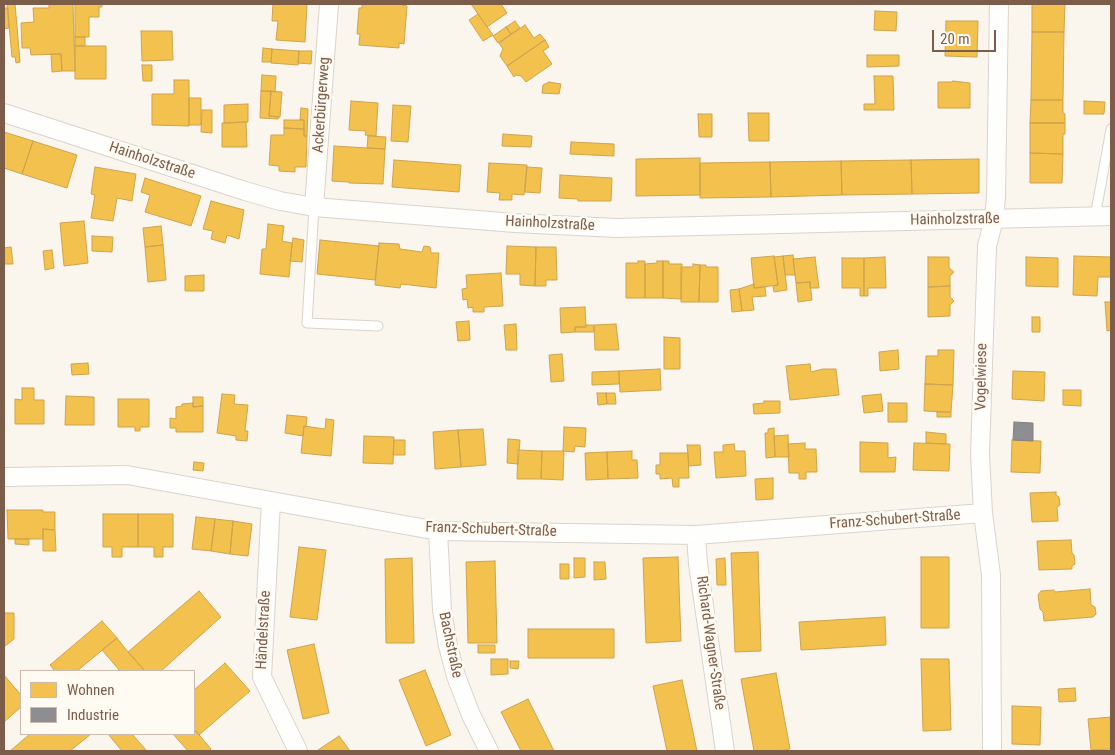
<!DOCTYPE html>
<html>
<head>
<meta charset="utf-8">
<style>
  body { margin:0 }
  #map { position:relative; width:1115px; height:755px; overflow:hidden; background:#faf6ee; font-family:"Roboto Condensed",sans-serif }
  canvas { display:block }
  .frame { position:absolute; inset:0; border:5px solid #7c5d4a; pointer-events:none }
  .legend { position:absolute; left:20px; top:670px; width:175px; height:65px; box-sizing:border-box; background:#fffaf2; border:1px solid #cbbbaf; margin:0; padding:6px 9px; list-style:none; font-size:15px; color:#7c5d4a }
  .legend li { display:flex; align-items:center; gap:10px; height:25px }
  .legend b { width:25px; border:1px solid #cbbbaf }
  .scale { position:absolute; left:932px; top:30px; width:64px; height:22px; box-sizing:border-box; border:2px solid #7c5d4a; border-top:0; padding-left:6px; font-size:15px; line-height:18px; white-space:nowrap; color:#7c5d4a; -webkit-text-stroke:4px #fffaf2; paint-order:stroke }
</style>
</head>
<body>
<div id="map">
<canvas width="1115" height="755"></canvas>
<div class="frame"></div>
<ul class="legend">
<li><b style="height:14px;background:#f2c14e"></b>Wohnen</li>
<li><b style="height:14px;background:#8d8d92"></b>Industrie</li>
</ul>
<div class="scale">20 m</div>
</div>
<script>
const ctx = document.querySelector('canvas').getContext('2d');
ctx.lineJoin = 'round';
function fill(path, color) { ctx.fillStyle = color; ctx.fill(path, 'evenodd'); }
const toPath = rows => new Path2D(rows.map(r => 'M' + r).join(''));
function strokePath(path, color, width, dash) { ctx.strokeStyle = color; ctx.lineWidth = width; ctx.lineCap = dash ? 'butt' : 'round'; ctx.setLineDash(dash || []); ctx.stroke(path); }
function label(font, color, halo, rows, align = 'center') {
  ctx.font = font + ' "Roboto Condensed",sans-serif'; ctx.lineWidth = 5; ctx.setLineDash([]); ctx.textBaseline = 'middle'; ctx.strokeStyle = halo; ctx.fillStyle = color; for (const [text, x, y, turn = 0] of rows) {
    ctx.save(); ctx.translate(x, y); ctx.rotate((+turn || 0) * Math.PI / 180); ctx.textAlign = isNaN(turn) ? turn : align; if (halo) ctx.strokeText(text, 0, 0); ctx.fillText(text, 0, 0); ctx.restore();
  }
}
const homes = toPath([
  [7,4,15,4,20,62,16,63,15,57,12,57,7,4],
  [49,4,73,4,75,71,62,71,61,54,31,55,30,48,22,48,21,23,34,22,33,8,49,8,49,4],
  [75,4,102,4,102,7,99,7,99,17,89,17,89,37,75,37,75,4],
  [273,4,307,4,305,42,276,40,278,21,272,21,273,4],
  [362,4,402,4,402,5,407,6,404,44,399,43,399,48,359,45,360,34,357,34,359,8,362,8,362,4],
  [471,4,501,4,507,13,487,27,471,4],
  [1032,4,1065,4,1064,32,1032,32,1032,4],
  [4,8,8,8,9,28,4,29,4,8],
  [875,11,897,12,896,31,874,30,875,11],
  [478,14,493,35,483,41,469,20,478,14],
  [515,21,520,28,511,34,506,27,515,21],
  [946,21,978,21,977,57,945,56,946,21],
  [525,25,534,38,540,34,545,40,507,66,500,56,503,49,499,43,525,25],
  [506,27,511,34,498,43,493,36,506,27],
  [141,31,172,31,173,60,142,61,141,31],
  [1032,32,1064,32,1063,100,1031,100,1032,32],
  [75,37,85,37,85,46,75,46,75,37],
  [545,40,549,47,543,51,552,64,526,82,521,76,516,75,514,77,507,66,545,40],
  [75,46,106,46,106,79,75,79,75,46],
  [263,48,272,49,271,62,262,62,263,48],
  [272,49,299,51,298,65,271,63,272,49],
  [299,51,312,51,311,64,298,63,299,51],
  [51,54,61,54,62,71,52,72,51,54],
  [867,55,899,55,899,66,867,67,867,55],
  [142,65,152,65,152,81,143,81,142,65],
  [262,75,276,76,275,92,261,91,262,75],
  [874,76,893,76,894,110,864,110,864,104,875,104,874,76],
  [174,80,189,80,189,126,152,125,152,94,174,94,174,80],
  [953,81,970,83,970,108,938,108,938,82,952,82,953,81],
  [549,82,561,84,559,94,542,93,543,85,549,82],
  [261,91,271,91,269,116,279,117,278,119,260,118,261,91],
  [271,91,282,92,280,117,269,116,271,91],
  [189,98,201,98,201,125,189,125,189,98],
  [1031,100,1063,100,1063,113,1065,114,1065,123,1030,123,1031,100],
  [351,101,378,103,376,136,365,135,366,131,349,130,351,101],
  [1084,101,1105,102,1104,114,1084,114,1084,101],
  [248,104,248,122,224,123,224,105,248,104],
  [393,105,411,106,408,142,391,141,393,105],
  [301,108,308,109,307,136,304,136,304,120,300,120,301,108],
  [202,110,212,110,212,133,201,132,202,110],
  [748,113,769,113,769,141,749,141,748,113],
  [698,114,712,114,712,137,699,137,698,114],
  [284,120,304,120,304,129,284,128,284,120],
  [246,122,247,147,222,147,222,123,246,122],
  [1030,123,1065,123,1065,134,1063,134,1063,154,1030,153,1030,123],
  [284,128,304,129,304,136,307,136,306,167,295,167,295,172,279,171,279,166,269,165,271,135,284,135,284,128],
  [4,132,33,141,22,174,4,168,4,132],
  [503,134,532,136,531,147,502,146,503,134],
  [368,136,386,137,385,149,367,148,368,136],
  [33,141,77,155,67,188,22,174,33,141],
  [571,142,614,144,614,156,570,154,571,142],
  [334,146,385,149,383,184,349,183,349,182,332,181,334,146],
  [1030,153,1063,154,1062,183,1030,183,1030,153],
  [700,158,700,195,636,196,636,159,700,158],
  [979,159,979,193,912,194,911,160,979,159],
  [394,160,461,165,459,192,392,187,394,160],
  [911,160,912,194,842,195,841,161,911,160],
  [841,161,842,195,771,197,770,162,841,161],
  [770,162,771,197,700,198,700,163,770,162],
  [489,163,527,165,524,195,512,194,512,200,499,200,500,193,487,192,489,163],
  [95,167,136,174,132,201,117,198,113,221,91,218,95,195,91,194,95,167],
  [527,167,542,168,540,193,525,192,527,167],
  [560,175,612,178,611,201,578,201,578,199,559,198,560,175],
  [145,178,201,196,191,226,145,212,150,195,141,192,145,178],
  [211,201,244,210,239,239,227,235,225,243,211,239,213,231,203,229,211,201],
  [84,221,88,263,64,266,60,223,84,221],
  [268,224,284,226,282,241,292,243,289,277,260,274,262,249,266,249,268,224],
  [161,226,163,245,145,247,143,228,161,226],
  [92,236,113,237,112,252,92,251,92,236],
  [293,238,304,240,302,262,290,261,293,238],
  [320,240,379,246,375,280,317,274,320,240],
  [379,243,399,244,400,249,422,252,424,246,430,247,431,253,439,253,436,288,401,284,400,288,375,285,379,243],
  [163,245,166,280,148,282,145,247,163,245],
  [507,246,536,247,535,286,520,285,520,274,506,274,507,246],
  [11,247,13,264,4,264,4,248,11,247],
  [536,247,556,247,557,280,546,280,546,286,535,286,536,247],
  [52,250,54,268,45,270,43,251,52,250],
  [793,255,795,275,785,275,783,256,793,255],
  [774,256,778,285,754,288,751,258,774,256],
  [783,256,787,290,774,292,773,286,778,285,774,257,783,256],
  [1074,256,1111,257,1111,277,1098,277,1097,296,1073,295,1074,256],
  [815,257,819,288,810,288,810,282,796,283,793,259,815,257],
  [885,257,886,288,868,288,868,296,864,296,864,258,885,257],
  [928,257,949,257,949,268,954,272,950,276,950,286,928,287,928,257],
  [1026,257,1058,258,1058,287,1026,286,1026,257],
  [842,258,864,258,864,296,860,296,860,288,842,288,842,258],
  [638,261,645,261,645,298,626,298,626,263,638,263,638,261],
  [657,261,663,261,663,298,645,298,645,264,657,263,657,261],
  [663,261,669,261,669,264,682,264,681,299,663,298,663,261],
  [693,264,700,265,699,302,681,302,681,267,693,267,693,264],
  [700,265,706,265,706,267,718,267,718,302,699,302,700,265],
  [501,273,503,306,484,307,484,312,473,312,473,307,468,308,467,299,463,300,462,289,467,288,466,275,501,273],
  [204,275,204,291,185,291,185,276,204,275],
  [810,282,812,300,798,302,796,283,810,282],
  [754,284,754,288,765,287,766,296,752,297,754,310,742,311,739,289,754,284],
  [950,286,950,297,954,301,950,305,950,316,928,317,928,287,950,286],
  [739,289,742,311,732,312,730,290,739,289],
  [1105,302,1111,302,1111,330,1107,331,1105,302],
  [585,307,586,327,575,327,575,332,561,333,560,308,585,307],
  [1032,317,1040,317,1040,332,1032,332,1032,317],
  [469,321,470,340,458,341,456,322,469,321],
  [516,324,517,350,506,350,504,325,516,324],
  [616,324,619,350,595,350,594,325,616,324],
  [586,325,594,325,594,332,575,332,575,327,586,327,586,325],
  [664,337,680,338,680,369,664,369,664,337],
  [898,350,899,369,880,371,879,352,898,350],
  [938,350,954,350,953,385,925,384,926,356,938,356,938,350],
  [562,354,564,381,551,382,549,355,562,354],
  [88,363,89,374,72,375,71,364,88,363],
  [810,364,811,372,823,369,836,369,839,395,790,400,786,366,810,364],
  [660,369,661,390,620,392,619,371,660,369],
  [619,371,619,384,592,385,592,372,619,371],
  [1013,371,1045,372,1044,401,1012,399,1013,371],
  [925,384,953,385,951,412,924,411,925,384],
  [22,388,34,388,34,400,44,400,44,424,15,424,15,399,22,400,22,388],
  [1063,390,1081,390,1081,406,1063,405,1063,390],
  [597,393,606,393,607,404,598,405,597,393],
  [606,393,615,393,616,404,607,404,606,393],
  [222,394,235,395,234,404,248,405,245,431,248,431,247,441,236,440,236,436,217,433,222,394],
  [881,394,883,411,864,413,862,396,881,394],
  [66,396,94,397,94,425,65,425,66,396],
  [193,397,203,397,203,406,193,407,193,397],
  [118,399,149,399,149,427,140,427,140,431,135,431,135,427,118,427,118,399],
  [764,401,780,401,780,413,754,414,753,404,764,403,764,401],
  [193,403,193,407,203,406,203,432,176,432,176,428,170,428,170,418,176,419,176,407,182,406,182,404,193,403],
  [888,403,907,403,907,422,888,422,888,403],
  [937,412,951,412,951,417,937,417,937,412],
  [287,415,307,417,306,427,304,426,303,436,285,433,287,415],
  [326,419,334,420,331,456,301,453,304,426,325,429,326,419],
  [564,427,586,428,585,447,575,446,574,452,563,451,564,427],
  [774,428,775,457,766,458,765,433,768,433,768,429,774,428],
  [483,429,486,465,461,467,458,430,483,429],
  [458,430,461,467,435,469,433,432,458,430],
  [926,432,946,434,946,444,926,443,926,432],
  [788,435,789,457,775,457,774,436,788,435],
  [364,436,394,437,393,464,363,463,364,436],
  [508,439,520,440,518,464,507,463,508,439],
  [394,440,405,440,405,455,393,455,394,440],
  [1012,440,1041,441,1040,473,1011,472,1012,440],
  [860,442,888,443,888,458,896,457,895,472,860,472,860,442],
  [805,443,805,449,816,449,817,472,806,472,806,479,799,479,799,473,789,473,788,444,805,443],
  [914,443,950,444,949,471,913,470,914,443],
  [734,444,735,451,745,451,746,476,716,478,714,452,723,452,723,445,734,444],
  [687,445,700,445,701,465,689,466,687,445],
  [518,450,542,451,541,479,517,479,518,450],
  [542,451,564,451,563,480,541,479,542,451],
  [632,451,632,460,637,460,638,478,608,479,607,452,632,451],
  [607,452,608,479,586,480,585,453,607,452],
  [660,453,688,453,689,478,679,478,679,487,673,487,672,478,660,479,660,474,656,474,656,465,660,465,660,453],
  [194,462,204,463,203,471,193,470,194,462],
  [773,478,773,499,756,500,755,479,773,478],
  [1056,492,1056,495,1059,497,1060,505,1057,507,1058,521,1032,522,1030,493,1056,492],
  [7,510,43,510,43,512,55,512,55,530,43,529,43,539,8,539,7,510],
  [103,514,138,514,138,547,122,547,122,557,112,557,112,547,103,547,103,514],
  [138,514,173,514,173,547,163,547,163,557,154,557,154,547,138,547,138,514],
  [196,517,215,519,211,551,192,549,196,517],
  [215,519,233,521,230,554,211,551,215,519],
  [233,521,252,524,248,556,230,554,233,521],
  [43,529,55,530,56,551,43,551,43,529],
  [15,539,29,539,29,545,15,544,15,539],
  [1071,540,1072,553,1074,555,1075,564,1072,566,1072,569,1039,570,1037,541,1071,540],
  [299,547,326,550,317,620,290,617,299,547],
  [758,552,761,651,735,652,731,553,758,552],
  [678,557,681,641,646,643,643,558,678,557],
  [921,557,949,557,949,628,921,628,921,557],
  [412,558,414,643,386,643,385,559,412,558],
  [574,558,585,558,585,577,574,578,574,558],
  [725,558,726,585,717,585,716,559,725,558],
  [495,561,497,643,468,643,466,562,495,561],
  [594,562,605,562,606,579,594,580,594,562],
  [560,564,569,564,569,579,560,579,560,564],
  [1090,589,1091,605,1095,607,1096,614,1093,617,1044,621,1043,612,1040,609,1038,595,1041,591,1054,590,1055,592,1090,589],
  [199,591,221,617,161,671,145,671,128,652,199,591],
  [4,613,14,613,14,639,4,647,4,613],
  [885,617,886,645,801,650,799,622,885,617],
  [102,621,117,638,77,671,55,671,50,665,102,621],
  [528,629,614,629,614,658,528,658,528,629],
  [117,638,128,652,145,671,120,671,102,650,117,638],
  [314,644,329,713,303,719,287,650,314,644],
  [478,645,495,645,495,653,478,653,478,645],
  [491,659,508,659,508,674,491,675,491,659],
  [921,659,949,659,951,730,923,731,921,659],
  [510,661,519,661,518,669,510,668,510,661],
  [225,663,250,691,199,735,194,729,194,690,225,663],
  [425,670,451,735,426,746,399,680,425,670],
  [776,673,790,749,779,751,754,751,741,679,776,673],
  [4,675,21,695,21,707,4,722,4,675],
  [682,680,697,751,667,751,653,686,682,680],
  [1075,688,1076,701,1059,702,1058,689,1075,688],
  [528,699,554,751,521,751,501,712,528,699],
  [1012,706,1041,707,1040,745,1012,744,1012,706],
  [1111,717,1111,749,1091,750,1088,719,1111,717],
  [194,729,211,749,209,751,188,751,173,734,194,734,194,729],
  [30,734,91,734,70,751,10,751,30,734],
  [108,734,132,734,147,751,122,751,108,734],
  [339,736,350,751,318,751,318,750,339,736]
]);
const industry = toPath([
  [1014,422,1033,423,1033,441,1013,440,1014,422]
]);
const lane = toPath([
  [314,207,307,323,378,326],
  [1095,217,1111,129]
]);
const street = toPath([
  [4,113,245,191,280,201,314,207,515,223,617,228,1111,216],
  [314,207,329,4],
  [4,477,127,475,438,531,696,535,983,513],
  [271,501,262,677,298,751],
  [438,531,442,610,448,646,456,676,471,715,489,751],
  [696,535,698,564,725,751],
  [992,751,991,575,983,513,980,454,987,246,994,219,996,197,999,4]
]);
const streetNames = [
  ["Ackerbürgerweg",322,105,-86],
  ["Hainholzstraße",152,161,18],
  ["Hainholzstraße",955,220,-1],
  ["Hainholzstraße",550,224,3],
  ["Vogelwiese",982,377,-89],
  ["Franz-Schubert-Straße",895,520,-4],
  ["Franz-Schubert-Straße",491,530,2],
  ["Händelstraße",264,630,-87],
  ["Richard-Wagner-Straße",710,643,82],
  ["Bachstraße",450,645,78]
];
fill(homes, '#f2c14e');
strokePath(homes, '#cfa34d', 1);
fill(industry, '#8d8d92');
strokePath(industry, '#887f7c', 1);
strokePath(lane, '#dad3cc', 11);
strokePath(street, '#dad3cc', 20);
strokePath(lane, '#fefefc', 9);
strokePath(street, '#fefefc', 18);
label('15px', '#7c5d4a', '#fffaf2', streetNames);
</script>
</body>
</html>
